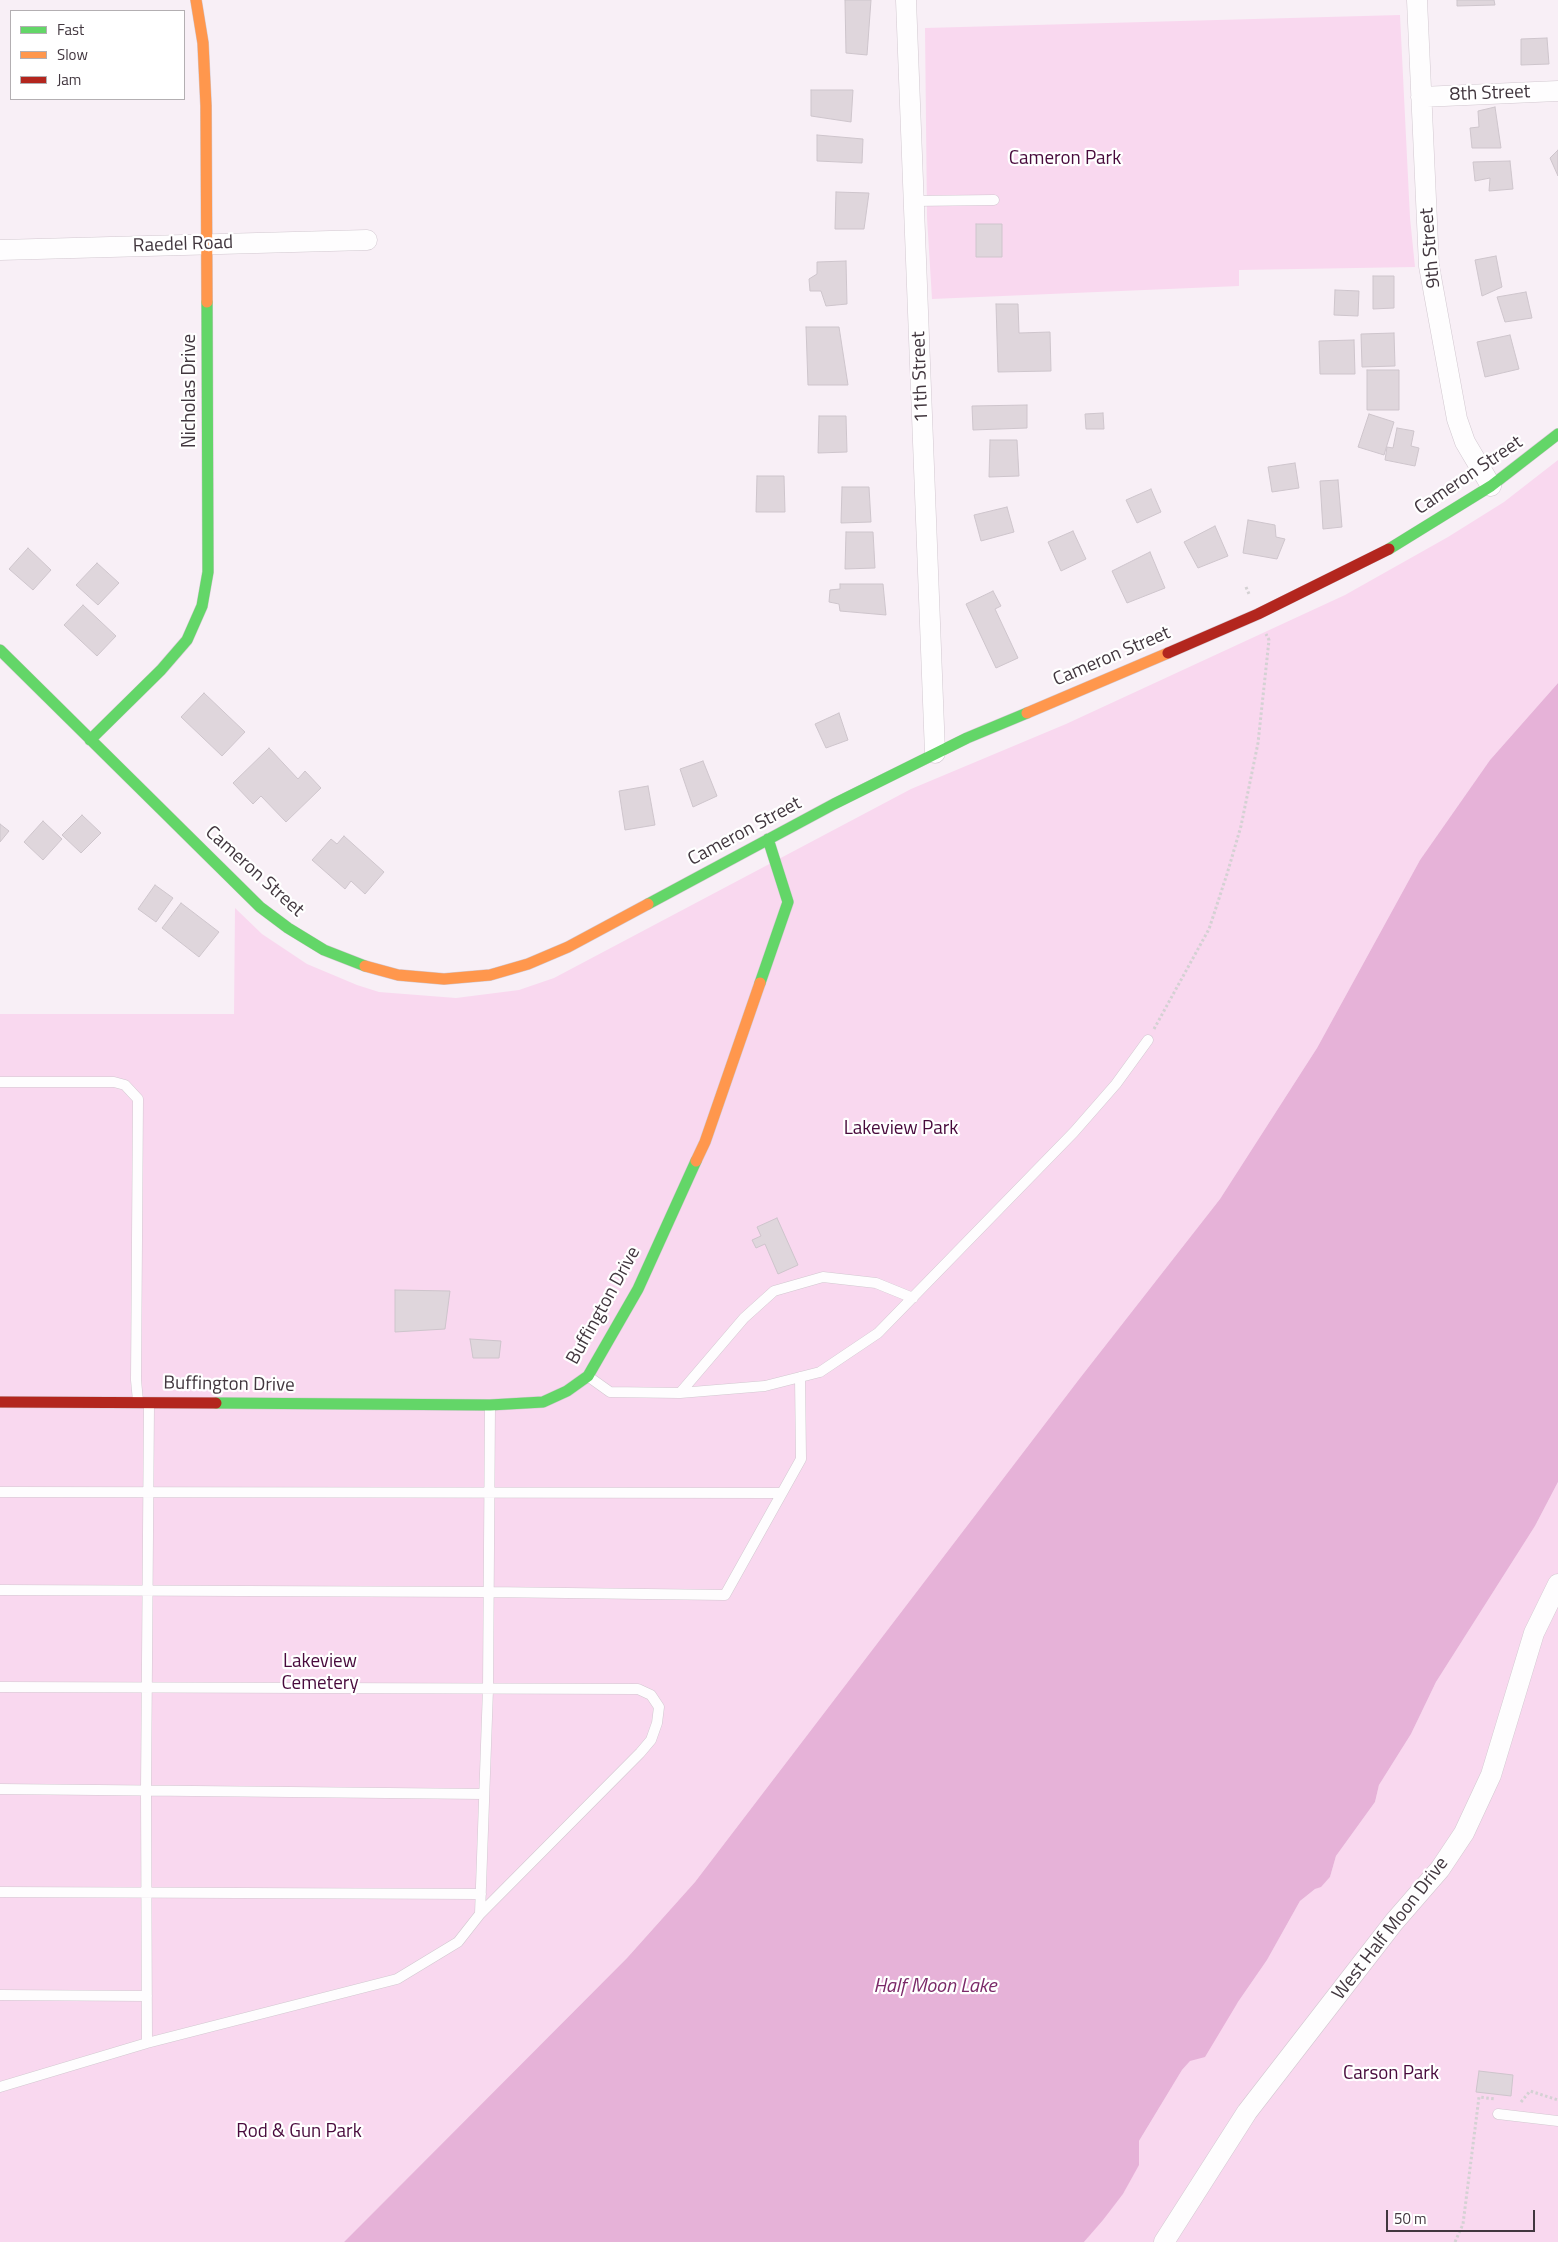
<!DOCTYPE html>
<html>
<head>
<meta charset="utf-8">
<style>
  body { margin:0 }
  #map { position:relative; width:1558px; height:2242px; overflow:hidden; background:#f8eff6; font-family:"Titillium Web",sans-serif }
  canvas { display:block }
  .legend { position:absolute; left:10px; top:10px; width:175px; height:90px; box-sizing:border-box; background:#fff; border:1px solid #b3afb2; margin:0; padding:6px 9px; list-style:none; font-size:15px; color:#42373f }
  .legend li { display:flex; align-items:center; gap:10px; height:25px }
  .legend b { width:25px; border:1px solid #b3afb2 }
  .scale { position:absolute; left:1386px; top:2210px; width:149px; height:22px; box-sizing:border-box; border:2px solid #42373f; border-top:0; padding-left:6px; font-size:15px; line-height:18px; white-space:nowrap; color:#42373f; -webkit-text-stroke:4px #fff; paint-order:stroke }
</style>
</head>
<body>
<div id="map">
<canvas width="1558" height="2242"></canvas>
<ul class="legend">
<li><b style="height:6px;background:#63d668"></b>Fast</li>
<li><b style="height:6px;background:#ff974d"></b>Slow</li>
<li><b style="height:6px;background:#b3261e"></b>Jam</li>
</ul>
<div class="scale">50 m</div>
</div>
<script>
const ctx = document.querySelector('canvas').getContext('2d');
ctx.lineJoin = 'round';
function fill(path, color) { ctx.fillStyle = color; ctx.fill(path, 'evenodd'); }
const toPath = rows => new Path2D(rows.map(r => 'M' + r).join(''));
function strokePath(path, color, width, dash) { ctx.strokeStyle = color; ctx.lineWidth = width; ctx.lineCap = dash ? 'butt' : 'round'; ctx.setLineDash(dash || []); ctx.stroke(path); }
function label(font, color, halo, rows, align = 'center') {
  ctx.font = font + ' "Titillium Web",sans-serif'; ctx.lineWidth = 4.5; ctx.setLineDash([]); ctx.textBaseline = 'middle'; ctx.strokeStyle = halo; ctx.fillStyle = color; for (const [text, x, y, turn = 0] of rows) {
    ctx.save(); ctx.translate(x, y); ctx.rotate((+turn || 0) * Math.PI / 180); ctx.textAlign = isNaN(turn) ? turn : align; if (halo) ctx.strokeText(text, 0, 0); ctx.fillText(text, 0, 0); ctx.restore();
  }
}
const green = toPath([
  [1400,15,1410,218,1415,267,1239,270,1239,286,932,299,927,218,925,28],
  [1558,460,1558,683,1490,760,1420,860,1317,1048,1220,1199,1080,1378,695,1882,627,1958,344,2242,0,2242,0,1014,234,1014,235,908,262,934,307,964,357,985,379,992,456,998,519,990,554,978,911,789,1066,724,1345,595,1448,537,1504,502],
  [1558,1482,1558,2242,1084,2242,1123,2194,1138,2165,1139,2141,1182,2070,1238,2002,1267,1960,1300,1901,1315,1889,1321,1886,1330,1877,1336,1856,1375,1802,1379,1785,1411,1734,1436,1682,1535,1526]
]);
const water = toPath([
  [1558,683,1558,1482,1535,1526,1436,1682,1411,1734,1379,1785,1375,1802,1336,1856,1330,1877,1321,1887,1315,1889,1300,1901,1267,1960,1238,2002,1205,2057,1190,2061,1182,2070,1139,2141,1139,2165,1123,2194,1103,2220,1084,2242,344,2242,627,1958,695,1882,1080,1378,1220,1199,1317,1048,1420,860,1490,760]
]);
const building = toPath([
  [845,0,871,0,867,55,846,53,845,0],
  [1457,0,1494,0,1495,5,1457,6,1457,0],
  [1547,38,1549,64,1521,65,1521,39,1547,38],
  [811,90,853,90,851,122,811,116,811,90],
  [1495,107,1501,148,1472,148,1470,128,1479,127,1478,111,1495,107],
  [817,135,863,139,862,163,817,161,817,135],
  [1558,150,1558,176,1550,158,1558,150],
  [1510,161,1513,189,1489,191,1490,178,1475,181,1473,162,1510,161],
  [836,192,869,193,864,229,835,229,836,192],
  [976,224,1002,224,1002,257,976,257,976,224],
  [1496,256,1502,287,1482,296,1475,260,1496,256],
  [846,261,847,304,826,306,821,291,810,291,809,279,817,274,817,262,846,261],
  [1373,276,1394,276,1394,308,1373,309,1373,276],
  [1335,290,1359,291,1358,316,1334,315,1335,290],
  [1526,292,1532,318,1505,322,1497,297,1526,292],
  [996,304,1018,304,1019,333,1050,332,1051,371,998,372,996,304],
  [806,327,839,327,848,385,808,385,806,327],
  [1394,333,1395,366,1362,367,1361,334,1394,333],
  [1510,335,1519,369,1485,377,1477,342,1510,335],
  [1354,340,1355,374,1320,374,1319,341,1354,340],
  [1367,370,1399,370,1399,410,1367,410,1367,370],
  [1027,405,1027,428,973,430,972,406,1027,405],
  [1103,413,1104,429,1086,429,1085,414,1103,413],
  [1369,414,1394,422,1384,455,1358,447,1369,414],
  [819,416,846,416,847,452,818,453,819,416],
  [1397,428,1414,431,1411,446,1419,448,1415,466,1385,460,1387,447,1393,448,1397,428],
  [990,440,1017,440,1019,476,989,477,990,440],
  [1295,463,1299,488,1272,492,1268,467,1295,463],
  [757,476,784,476,785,512,756,512,757,476],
  [1338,480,1342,527,1323,529,1320,481,1338,480],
  [842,487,869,487,871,522,841,523,842,487],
  [1151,489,1161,512,1137,523,1126,500,1151,489],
  [1007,507,1014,532,981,541,974,515,1007,507],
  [1248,520,1275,525,1276,537,1285,539,1277,559,1243,553,1248,520],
  [1215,526,1228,556,1198,568,1184,542,1215,526],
  [1073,531,1086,559,1061,571,1048,542,1073,531],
  [846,532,873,532,875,568,845,569,846,532],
  [28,548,51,570,33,590,9,569,28,548],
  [1150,552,1165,588,1127,603,1112,571,1150,552],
  [97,563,119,583,98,605,76,585,97,563],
  [840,584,883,584,886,615,840,611,839,604,829,602,830,590,840,589,840,584],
  [993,591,1001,606,995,609,1018,658,996,668,966,604,993,591],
  [83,605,116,636,97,656,64,625,83,605],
  [204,693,245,732,222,756,181,717,204,693],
  [839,713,848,740,826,748,815,724,839,713],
  [269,748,298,779,305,771,321,788,286,822,261,796,253,804,233,783,269,748],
  [703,761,717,796,693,807,680,769,703,761],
  [648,786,655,825,625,830,619,791,648,786],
  [82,815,101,833,81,853,62,835,82,815],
  [43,821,62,839,43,860,24,842,43,821],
  [0,824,9,831,0,842,0,824],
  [344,836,384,872,365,894,351,881,345,889,312,860,331,839,337,844,344,836],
  [155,885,173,898,156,922,138,909,155,885],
  [181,903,219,932,199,957,162,928,181,903],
  [777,1218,798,1265,778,1274,765,1244,756,1248,752,1240,761,1236,757,1227,777,1218],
  [395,1290,450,1291,445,1329,395,1332,395,1290],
  [470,1339,501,1341,499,1358,473,1358,470,1339],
  [1479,2071,1513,2075,1511,2096,1476,2092,1479,2071]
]);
const path = toPath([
  [1246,587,1249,594],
  [1154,1029,1209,929,1227,874,1241,826,1258,743,1269,640,1266,634],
  [1521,2102,1530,2091,1558,2100],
  [1455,2242,1463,2224,1479,2097,1495,2099]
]);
const lane = toPath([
  [914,201,994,200],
  [0,1082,114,1082,125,1085,138,1099,136,1380,138,1401],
  [589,1377,610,1392,680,1393,765,1386,820,1372,878,1333,1074,1132,1116,1084,1148,1040],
  [680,1393,744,1318,774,1291,823,1277,876,1283,913,1298],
  [0,1492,782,1493],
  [0,1590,488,1592,725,1595,801,1459,800,1377],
  [0,1687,638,1689,651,1695,659,1707,657,1723,651,1740,640,1753,480,1914,458,1942,397,1979,147,2043,0,2087],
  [0,1789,484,1794],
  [0,1892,481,1894],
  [480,1914,488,1689,490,1405],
  [0,1995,147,1996],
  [147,2043,146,1790,149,1405],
  [1498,2114,1558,2121]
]);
const street = toPath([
  [906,0,935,753],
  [1417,0,1429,266,1457,419,1465,442,1491,486],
  [1421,97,1558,91],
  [0,250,367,240],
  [1164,2242,1247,2112,1394,1922,1440,1869,1464,1833,1491,1775,1534,1633,1558,1584]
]);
const fast = toPath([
  [1389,549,1491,486,1558,434],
  [0,650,260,907,288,928,324,950,365,966],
  [90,740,161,670,187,640,202,606,208,572,207,302],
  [648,904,834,804,967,738,1027,713],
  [760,983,788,902,768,839],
  [216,1403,490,1405,543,1402,567,1391,588,1376,638,1289,696,1161]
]);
const slow = toPath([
  [196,0,203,43,206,106,207,302],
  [1027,713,1168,653],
  [365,966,398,975,444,979,490,975,528,964,568,947,648,904],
  [696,1161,705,1142,760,983]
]);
const jam = toPath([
  [1168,653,1258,614,1389,549],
  [0,1402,216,1403]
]);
const streetNames = [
  ["8th Street",1490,94,-2],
  ["Raedel Road",183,245,-2],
  ["9th Street",1431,248,-95],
  ["11th Street",921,377,-92],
  ["Nicholas Drive",190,391,-90],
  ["Cameron Street",1469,476,-34],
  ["Cameron Street",1112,657,-23],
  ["Cameron Street",745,832,-28],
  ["Cameron Street",254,872,42],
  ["Buffington Drive",604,1306,-61],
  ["Buffington Drive",229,1385,1],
  ["West Half Moon Drive",1391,1929,-52]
];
const parkNames = [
  ["Cameron Park",1065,159],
  ["Lakeview Park",901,1129],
  ["Lakeview",320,1662],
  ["Cemetery",320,1684],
  ["Carson Park",1391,2074],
  ["Rod & Gun Park",299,2132]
];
const waterNames = [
  ["Half Moon Lake",935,1987]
];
fill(green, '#f9d8ef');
fill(water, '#e6b2d8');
fill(building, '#dfd6dc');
strokePath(building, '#cec5cc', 1);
strokePath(lane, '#d2c8d0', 11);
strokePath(street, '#d2c8d0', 21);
strokePath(fast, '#d2c8d0', 12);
strokePath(slow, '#d2c8d0', 12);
strokePath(jam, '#d2c8d0', 12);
strokePath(path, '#d4d1d3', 3, [2.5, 2.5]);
strokePath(lane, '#fefdfe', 10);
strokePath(street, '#fefdfe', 20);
strokePath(fast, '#63d668', 11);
strokePath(slow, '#ff974d', 11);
strokePath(jam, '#b3261e', 11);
label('19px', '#42373f', '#fff', streetNames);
label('19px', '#480a3c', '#fff', parkNames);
label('italic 20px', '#7b2a69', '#fff', waterNames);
</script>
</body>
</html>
